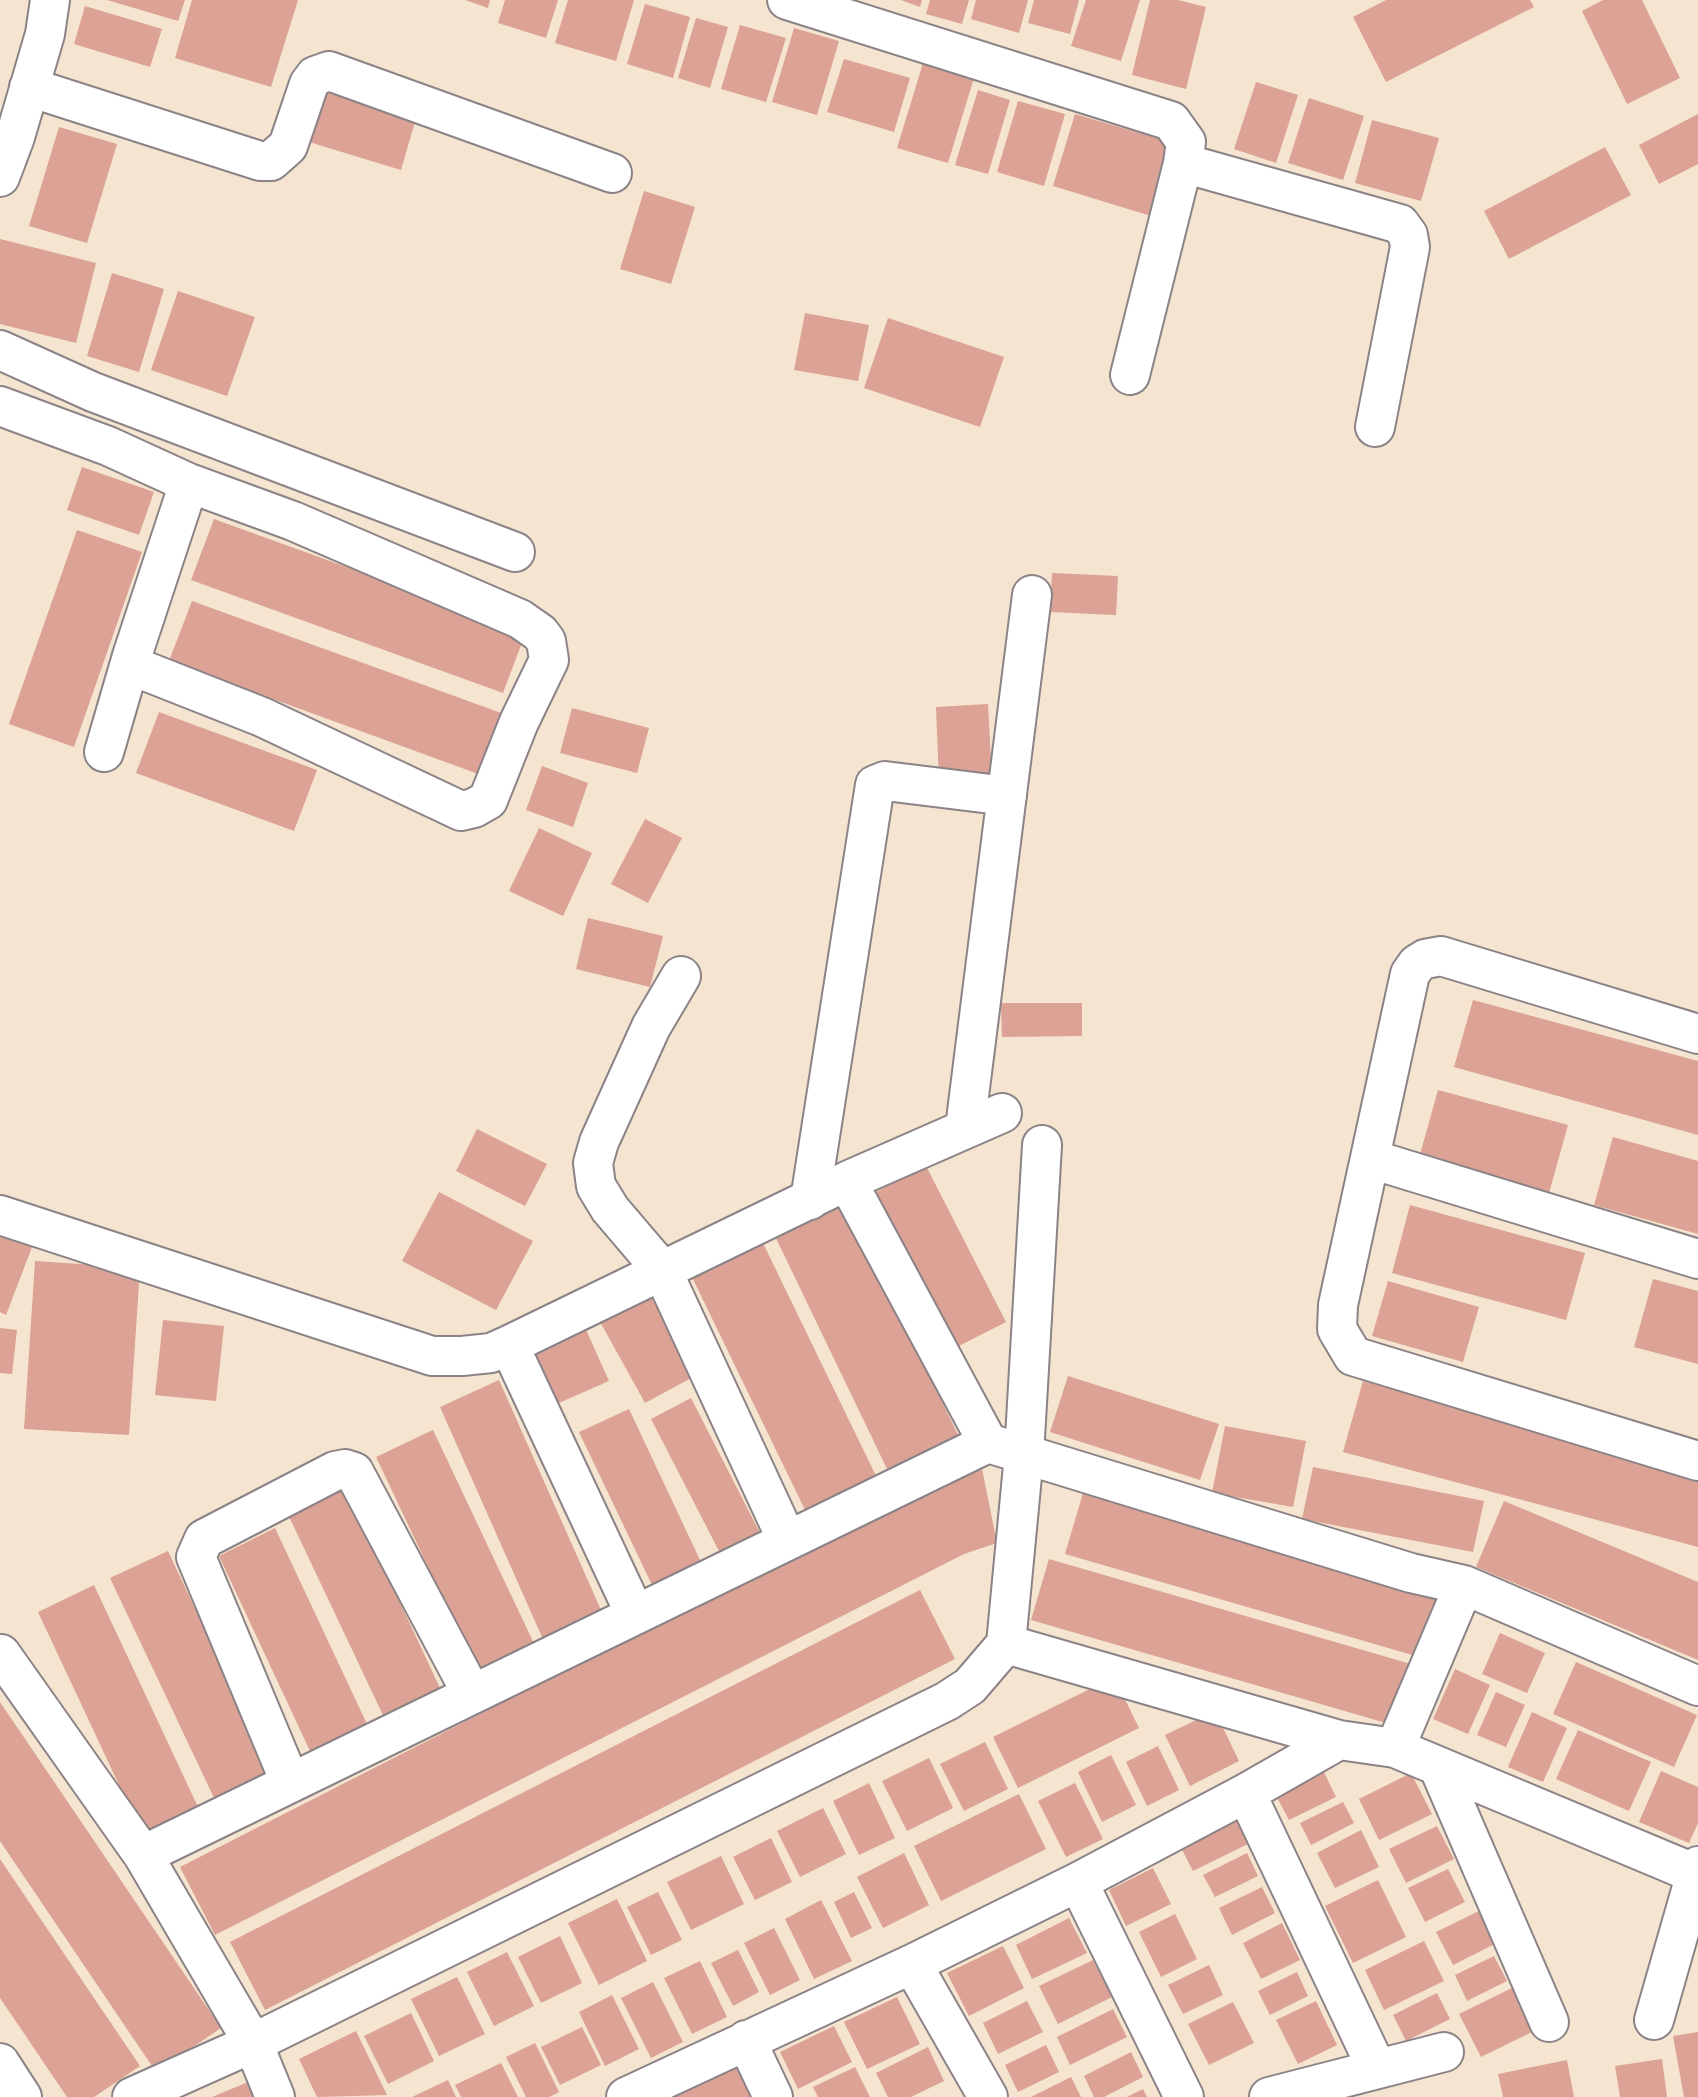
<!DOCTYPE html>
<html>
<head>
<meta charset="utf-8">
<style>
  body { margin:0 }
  canvas { display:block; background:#f4e4d0 }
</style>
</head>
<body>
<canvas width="1698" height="2097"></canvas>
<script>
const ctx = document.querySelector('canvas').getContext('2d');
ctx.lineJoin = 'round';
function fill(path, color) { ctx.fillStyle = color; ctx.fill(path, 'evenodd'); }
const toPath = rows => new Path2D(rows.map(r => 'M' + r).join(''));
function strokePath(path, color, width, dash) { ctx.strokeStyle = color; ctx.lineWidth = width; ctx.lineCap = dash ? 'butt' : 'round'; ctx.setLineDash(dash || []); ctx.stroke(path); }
const building = toPath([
  [107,0,185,0,178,21],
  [192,0,298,0,271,87,175,58],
  [465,0,490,0,488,8],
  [505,0,558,0,546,38,498,23],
  [568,0,634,0,616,61,555,43],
  [901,0,922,0,920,7],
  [930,0,969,0,962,24,926,14],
  [976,0,1028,0,1019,33,971,19],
  [1034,0,1079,0,1070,34,1028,23],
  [1086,0,1140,0,1121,61,1071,46],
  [1150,0,1178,0,1206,7,1186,89,1132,75],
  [1386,0,1530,0,1534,7,1386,82,1353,17],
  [1603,0,1642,0,1680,78,1627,104,1582,11],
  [645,4,690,17,673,78,627,64],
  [85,6,162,29,150,67,74,44],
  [696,18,728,27,710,88,678,78],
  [740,25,786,38,766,102,721,89],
  [794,28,839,41,817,115,772,102],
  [844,59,910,78,894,132,827,112],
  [923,63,974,78,948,163,897,148],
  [1256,82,1298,95,1276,163,1234,149],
  [325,88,417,115,401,170,309,142],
  [978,90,1010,100,988,174,955,165],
  [1309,98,1364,116,1343,180,1288,163],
  [1018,101,1065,114,1044,186,997,172],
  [1075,114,1173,143,1151,216,1053,186],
  [1698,114,1698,164,1659,184,1639,145],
  [1372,120,1439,138,1421,201,1355,183],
  [59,127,117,144,87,243,29,226],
  [1605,147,1631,195,1509,259,1484,211],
  [644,191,695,207,671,284,620,269],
  [0,239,96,263,76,343,0,324],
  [112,273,164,289,139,372,87,356],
  [178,291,255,317,227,396,151,370],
  [805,313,869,325,858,381,794,370],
  [888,318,1004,357,980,427,864,388],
  [82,467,154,492,139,535,67,510],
  [214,519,526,632,503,693,191,580],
  [77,530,142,552,74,747,9,724],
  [1052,573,1118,576,1116,615,1050,612],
  [192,601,504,714,481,775,169,661],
  [988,704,992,778,939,781,936,707],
  [572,708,649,728,637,773,560,753],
  [159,712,317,770,294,831,136,773],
  [542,766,588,783,573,827,526,810],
  [645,819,682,838,648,903,611,884],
  [539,828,592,853,563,916,509,891],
  [588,918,663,936,650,987,576,969],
  [1473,1000,1698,1061,1698,1135,1454,1067],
  [1001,1003,1082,1003,1082,1036,1002,1037],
  [1438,1090,1568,1125,1549,1193,1419,1158],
  [477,1129,547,1164,525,1206,456,1171],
  [1613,1137,1698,1161,1698,1234,1594,1205],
  [926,1166,1006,1322,949,1351,870,1195],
  [439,1192,533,1241,496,1310,402,1261],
  [844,1198,960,1439,889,1473,773,1232],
  [1410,1205,1585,1253,1566,1320,1392,1273],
  [0,1236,34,1242,6,1315,0,1312],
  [761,1239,878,1480,807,1514,690,1273],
  [35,1261,140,1268,129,1435,24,1429],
  [1653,1279,1698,1291,1698,1364,1634,1347],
  [1388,1281,1479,1307,1463,1362,1372,1336],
  [643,1282,695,1376,645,1403,593,1309],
  [163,1320,224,1326,216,1401,155,1395],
  [583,1323,609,1381,552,1406,527,1349],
  [0,1328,17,1330,12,1374,0,1373],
  [1068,1376,1219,1424,1200,1480,1050,1432],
  [499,1380,605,1619,546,1646,440,1407],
  [1363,1381,1698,1471,1698,1547,1343,1452],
  [691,1398,761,1535,721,1555,651,1419],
  [629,1409,701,1562,652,1585,579,1432],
  [1225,1426,1306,1441,1293,1507,1212,1493],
  [433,1430,538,1652,481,1679,376,1457],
  [980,1459,997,1543,964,1554,215,1935,180,1867],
  [1313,1467,1484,1501,1473,1552,1302,1519],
  [343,1481,447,1703,390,1730,285,1508],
  [1083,1493,1444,1598,1426,1659,1065,1554],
  [1504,1501,1698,1582,1698,1660,1476,1567],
  [275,1528,374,1739,317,1766,219,1556],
  [168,1551,272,1773,215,1800,110,1578],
  [1049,1559,1411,1664,1393,1725,1031,1620],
  [94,1585,198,1807,142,1834,38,1612],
  [920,1590,955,1659,265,2010,230,1942],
  [1500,1633,1545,1653,1527,1693,1482,1674],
  [1576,1662,1697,1715,1674,1767,1553,1714],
  [1455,1669,1490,1685,1468,1734,1433,1719],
  [1114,1677,1139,1728,1018,1788,993,1737],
  [1496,1692,1525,1705,1506,1747,1477,1735],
  [0,1702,221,2028,156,2072,0,1841],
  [1215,1711,1239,1761,1190,1786,1165,1735],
  [1532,1712,1567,1728,1543,1782,1508,1767],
  [1578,1730,1651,1762,1629,1811,1556,1779],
  [985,1742,1008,1789,964,1811,940,1764],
  [1158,1746,1179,1790,1147,1806,1126,1762],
  [1111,1755,1136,1805,1102,1822,1078,1772],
  [929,1758,953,1808,907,1831,882,1781],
  [1321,1766,1336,1797,1289,1820,1273,1790],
  [1661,1771,1698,1787,1698,1823,1689,1843,1639,1822],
  [1411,1773,1432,1814,1379,1840,1359,1799],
  [869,1783,895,1838,859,1855,833,1801],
  [1075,1783,1103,1839,1066,1857,1038,1801],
  [1019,1794,1046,1849,941,1901,914,1846],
  [1343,1802,1354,1823,1311,1845,1300,1823],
  [823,1808,846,1854,800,1877,777,1831],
  [1237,1810,1252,1842,1193,1871,1177,1840],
  [1437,1826,1454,1859,1406,1883,1389,1849],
  [1361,1830,1379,1867,1335,1888,1317,1853],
  [771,1838,792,1882,755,1900,733,1857],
  [904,1853,929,1905,883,1928,857,1877],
  [1247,1853,1258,1876,1215,1897,1203,1875],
  [721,1856,744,1904,691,1930,667,1882],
  [0,1859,140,2066,94,2097,67,2097,0,1998],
  [1153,1868,1171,1904,1126,1926,1109,1890],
  [1448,1869,1465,1902,1425,1922,1408,1888],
  [1378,1880,1406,1937,1353,1963,1325,1906],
  [1262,1887,1275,1913,1232,1935,1219,1908],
  [658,1892,682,1940,651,1955,627,1907],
  [854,1892,872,1928,851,1938,834,1902],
  [617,1899,647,1961,599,1985,568,1923],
  [821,1900,852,1961,814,1979,785,1919],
  [1479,1911,1495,1944,1453,1965,1436,1932],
  [1175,1914,1197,1959,1161,1977,1139,1932],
  [1069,1918,1087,1953,1032,1979,1016,1945],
  [1282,1923,1300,1960,1261,1979,1243,1943],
  [774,1928,800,1980,770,1995,744,1943],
  [560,1936,582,1983,541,2003,518,1957],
  [1424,1941,1444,1981,1384,2010,1365,1970],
  [1003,1946,1024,1988,969,2016,947,1973],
  [738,1950,759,1992,733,2006,711,1963],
  [507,1952,534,2006,494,2026,467,1972],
  [1494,1956,1507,1981,1467,2001,1455,1975],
  [1093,1960,1112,1997,1058,2024,1039,1986],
  [700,1961,727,2017,692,2034,664,1978],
  [1209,1965,1223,1995,1183,2014,1168,1985],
  [1297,1972,1308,1996,1270,2015,1258,1991],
  [457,1977,485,2034,439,2056,411,1999],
  [653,1982,683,2042,651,2058,621,1998],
  [1514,1987,1536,2030,1481,2057,1459,2014],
  [1437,1993,1450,2019,1406,2041,1393,2015],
  [612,1995,639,2049,605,2066,579,2012],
  [897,1997,920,2044,867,2069,844,2022],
  [1027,2001,1043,2032,998,2054,983,2023],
  [1316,2001,1337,2045,1298,2064,1276,2020],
  [1233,2002,1254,2043,1209,2065,1188,2024],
  [1113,2009,1127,2037,1070,2065,1057,2037],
  [411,2013,434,2061,388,2084,364,2036],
  [834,2026,852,2062,798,2089,780,2052],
  [582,2027,601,2065,560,2085,541,2047],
  [356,2031,387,2095,317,2097,299,2059],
  [1698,2032,1698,2097,1684,2097,1673,2036],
  [535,2043,559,2092,549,2097,526,2097,506,2057],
  [1046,2045,1059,2072,1018,2092,1005,2065],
  [928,2047,944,2081,911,2097,888,2097,876,2073],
  [1131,2052,1143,2077,1104,2097,1094,2097,1084,2076],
  [735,2058,755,2097,659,2097],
  [1662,2059,1667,2097,1620,2097,1615,2066],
  [1567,2060,1574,2097,1503,2097,1498,2074],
  [501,2063,518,2097,461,2097,455,2085],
  [855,2067,870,2097,818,2097,813,2087],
  [1071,2077,1081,2097,1031,2097],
  [253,2080,261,2097,212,2097],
  [448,2080,456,2097,412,2097],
  [1143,2089,1147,2097,1127,2097]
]);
const minor = toPath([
  [787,0,1171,121,1186,142,1183,163,1130,375],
  [29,87,260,161,271,161,288,146,309,84,315,76,329,71,612,173],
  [1183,163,1400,224,1408,235,1410,247,1375,427],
  [0,177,15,137,45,34,50,0],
  [0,350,93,392,515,552],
  [0,406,108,446,189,483,293,521,520,619,540,633,546,641,549,660,519,722,488,800,474,808,461,811,262,717,130,665],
  [104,752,132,656,189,483],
  [681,976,651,1027,599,1142,593,1163,596,1186,610,1209,662,1270,787,1540],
  [1698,1034,1441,956,1425,959,1417,964,1410,974,1338,1305,1337,1329,1353,1356,1698,1461],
  [965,1128,1032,595],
  [1371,1159,1698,1259],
  [847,1181,988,1443,1411,1573,1464,1585,1698,1686],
  [810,1200,875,785,885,781,1007,796],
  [0,1215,432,1356,462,1356,491,1353,509,1345,847,1181,1002,1113],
  [509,1345,635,1614],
  [1006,1644,1339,1740,1395,1748,1696,1874],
  [1,1654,143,1855,253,2043,275,2097],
  [1395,1748,1464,1585],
  [1438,1766,1549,2022],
  [290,1782,196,1557,204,1539,335,1471,345,1469,354,1472,472,1694],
  [1246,1793,1377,2069],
  [143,1855,988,1443],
  [1078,1882,1184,2097],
  [912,1964,988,2097],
  [1654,2020,1698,1866],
  [746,2040,773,2097],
  [0,2063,22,2097],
  [132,2097,253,2043,947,1701,970,1686,1006,1644,1024,1455,1042,1145],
  [626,2097,912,1964,1078,1882,1246,1793,1339,1740],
  [1269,2097,1444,2052]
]);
fill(building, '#dba295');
strokePath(minor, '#8b8386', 42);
strokePath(minor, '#fff', 38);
</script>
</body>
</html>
